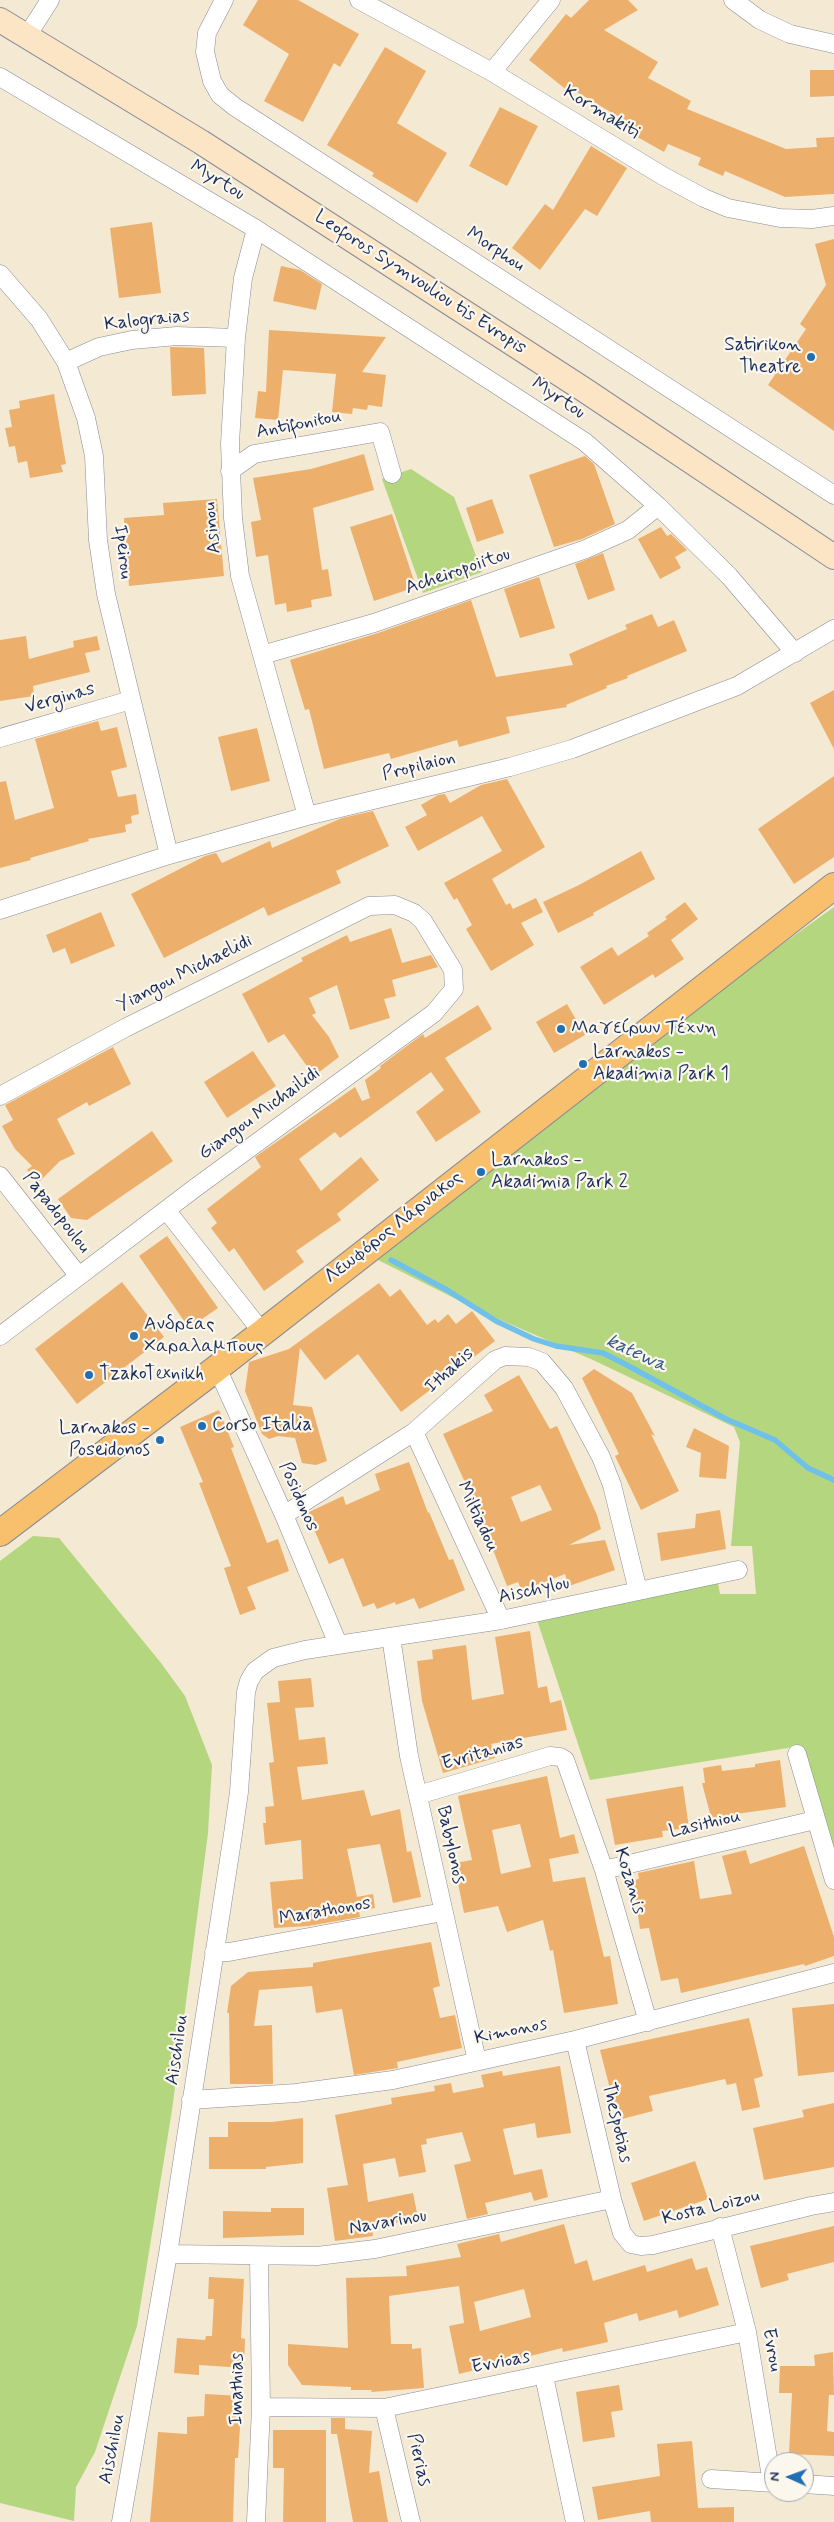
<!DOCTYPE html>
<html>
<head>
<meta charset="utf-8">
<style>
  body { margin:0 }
  #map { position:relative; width:834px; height:2522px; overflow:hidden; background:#f4e9d2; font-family:Mynerve,sans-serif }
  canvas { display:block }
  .north { position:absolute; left:764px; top:2452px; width:50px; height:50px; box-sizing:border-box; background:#fbf7ec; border:1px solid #a1a7b3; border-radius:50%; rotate:272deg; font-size:14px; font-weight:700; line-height:20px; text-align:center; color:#1b2f5e }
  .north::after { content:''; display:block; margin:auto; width:18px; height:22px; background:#1f6fb2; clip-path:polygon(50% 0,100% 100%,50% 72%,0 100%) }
</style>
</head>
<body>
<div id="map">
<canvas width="834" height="2522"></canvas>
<div class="north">N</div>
</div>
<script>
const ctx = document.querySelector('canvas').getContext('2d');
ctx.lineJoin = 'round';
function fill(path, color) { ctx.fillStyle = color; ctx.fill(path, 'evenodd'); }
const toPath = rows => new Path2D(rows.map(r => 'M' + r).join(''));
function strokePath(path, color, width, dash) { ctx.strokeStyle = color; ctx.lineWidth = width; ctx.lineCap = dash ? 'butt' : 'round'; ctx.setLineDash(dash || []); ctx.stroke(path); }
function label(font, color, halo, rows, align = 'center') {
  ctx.font = font + ' Mynerve,sans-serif'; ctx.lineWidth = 4.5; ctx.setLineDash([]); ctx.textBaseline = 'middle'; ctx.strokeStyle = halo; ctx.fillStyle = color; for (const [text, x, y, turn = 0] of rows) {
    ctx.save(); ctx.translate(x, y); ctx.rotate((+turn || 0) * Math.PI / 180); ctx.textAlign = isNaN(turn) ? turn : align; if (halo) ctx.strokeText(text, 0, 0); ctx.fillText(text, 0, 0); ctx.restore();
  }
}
const green = toPath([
  [411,469,454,497,482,572,423,593,382,479],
  [834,907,834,1855,800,1746,590,1780,535,1614,717,1578,720,1594,756,1594,752,1546,731,1546,740,1442,734,1427,593,1360,480,1311,378,1260,555,1118,721,988],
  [33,1536,59,1538,161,1663,185,1696,212,1765,208,1833,172,2110,137,2326,95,2452,76,2487,74,2521,0,2503,0,1561]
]);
const stream = toPath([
  [391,1260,447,1290,496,1321,534,1339,556,1346,603,1353,625,1364,726,1419,775,1440,808,1468,834,1480]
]);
const building = toPath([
  [258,0,298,0,359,34,340,67,334,63,303,122,264,101,289,54,243,25],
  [589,0,628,0,638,10,604,30,658,62,648,78,691,101,687,109,786,149,817,147,816,138,834,137,834,194,785,197,725,171,723,176,698,165,701,158,668,144,664,152,632,134,636,127,570,88,568,91,529,60,566,14,571,18],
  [385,47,426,71,397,123,447,153,417,203,372,176,374,173,327,145],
  [810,70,834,70,834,96,810,97],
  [500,107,538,126,507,186,469,166],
  [591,146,627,168,597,216,585,209,540,270,512,248,545,204,553,210],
  [152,222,161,293,119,298,110,228],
  [834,239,834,431,768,385,806,329,800,324,826,285,815,244],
  [281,266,300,270,322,284,316,310,273,301],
  [269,330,386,337,362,372,386,375,382,407,368,405,367,410,353,408,352,414,332,412,336,374,283,370,278,420,255,418,258,391,266,392],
  [170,347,204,348,206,394,172,396],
  [54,394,66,464,61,465,63,472,30,478,27,461,18,463,15,446,9,447,5,428,12,427,9,410,20,408,19,401],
  [364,454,374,490,313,508,322,570,328,569,332,596,311,600,312,607,287,612,286,603,275,605,268,555,256,557,251,522,261,520,253,478,311,469],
  [585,456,594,464,615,524,582,539,554,547,529,475],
  [217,499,224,576,129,586,124,518,164,515,163,503],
  [492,499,504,533,477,542,466,508],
  [392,514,416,587,374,601,350,527],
  [661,527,667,536,671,534,687,550,675,557,681,568,660,579,638,539],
  [603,553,615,590,588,600,575,564],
  [539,577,555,628,520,638,504,589],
  [471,600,496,677,573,665,569,654,627,629,625,625,652,614,658,627,674,620,687,651,627,676,628,678,606,686,607,688,566,705,567,707,506,717,510,733,459,747,457,740,391,759,389,753,324,769,309,709,305,710,290,660,378,633],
  [26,636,29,659,74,647,73,641,97,636,100,650,85,653,90,672,33,686,34,696,0,701,0,640],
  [834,690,834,749,810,703],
  [98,721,101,731,117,727,127,767,111,771,118,797,136,794,139,814,131,816,132,823,125,825,126,832,88,839,89,841,30,858,31,860,0,868,0,782,6,781,15,820,54,808,35,739],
  [257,728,270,781,231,791,218,737],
  [834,776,834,857,794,884,758,829],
  [507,779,545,847,492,879,506,905,510,903,513,909,536,898,543,912,521,923,534,945,491,971,466,929,472,925,457,898,454,900,444,883,502,851,482,816,418,851,405,827,427,815,421,805,438,795,445,794,450,803,481,785],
  [373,811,389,846,336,871,341,883,268,916,264,907,164,958,131,894,205,856,216,853,222,863,270,841,272,848,342,818],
  [641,851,655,879,593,913,594,915,558,933,543,902,579,885],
  [685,902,698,919,671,940,684,959,655,978,653,974,604,1005,580,967,612,947,618,956,649,936,647,933,667,919,665,917],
  [101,912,115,946,71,964,65,948,53,953,46,935],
  [391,928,402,963,431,955,438,967,392,980,396,996,384,999,390,1018,350,1030,337,985,309,998,316,1013,312,1015,329,1037,339,1057,314,1076,284,1034,268,1043,242,994,303,961,301,958,347,935,350,942],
  [567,1004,585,1035,554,1053,536,1022],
  [478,1005,492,1029,445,1058,481,1112,436,1142,416,1112,444,1090,431,1072,340,1138,335,1132,299,1159,321,1191,361,1157,379,1180,337,1214,341,1220,296,1251,304,1262,264,1291,234,1248,229,1252,211,1228,217,1223,207,1209,261,1167,255,1157,355,1087,362,1101,370,1098,365,1080,381,1068,380,1066,423,1034,425,1038],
  [113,1047,131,1084,89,1106,87,1102,57,1119,75,1154,60,1161,39,1182,27,1170,32,1166,15,1149,2,1126,13,1120,5,1105],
  [253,1051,276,1086,227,1118,204,1082],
  [152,1131,173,1161,87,1220,71,1218,58,1199],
  [167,1236,218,1308,189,1328,139,1256],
  [122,1282,164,1337,77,1404,35,1349],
  [379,1283,390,1297,400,1289,427,1325,435,1319,438,1323,448,1314,456,1324,472,1311,495,1341,401,1412,358,1354,325,1380,300,1348,293,1405,312,1407,327,1461,316,1465,302,1463,295,1438,278,1436,269,1439,262,1434,245,1391,249,1362,289,1349],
  [594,1369,632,1393,655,1436,651,1434,679,1491,641,1510,615,1456,619,1454,582,1378],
  [519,1375,550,1429,557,1426,597,1515,601,1529,569,1545,605,1540,615,1570,569,1586,565,1574,522,1591,518,1582,507,1586,485,1529,483,1530,466,1490,468,1489,443,1434,493,1411,484,1395],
  [540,1485,552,1510,521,1522,511,1497],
  [219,1410,234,1447,231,1448,267,1543,278,1539,289,1571,247,1587,256,1609,240,1615,224,1568,231,1566,199,1483,203,1482,180,1427],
  [694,1428,729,1446,726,1479,699,1477,701,1453,686,1447],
  [409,1462,428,1513,429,1512,449,1560,453,1559,465,1590,419,1609,414,1598,396,1605,395,1602,377,1609,374,1603,363,1607,343,1558,329,1564,307,1513,343,1496,346,1505,380,1490,375,1474],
  [720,1510,726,1549,661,1561,657,1533,695,1528,696,1514],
  [530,1631,538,1688,547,1686,550,1703,561,1700,567,1730,491,1744,495,1758,443,1773,422,1701,417,1661,433,1659,432,1650,466,1645,472,1700,504,1694,495,1637],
  [311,1678,314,1707,295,1708,299,1740,325,1737,328,1764,297,1767,302,1800,364,1790,371,1816,400,1809,407,1852,411,1851,421,1897,393,1903,380,1844,347,1849,357,1897,373,1894,375,1908,359,1911,360,1917,308,1926,274,1928,270,1882,303,1879,301,1840,265,1845,263,1823,266,1823,265,1807,274,1806,269,1763,274,1762,267,1703,280,1702,278,1681],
  [780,1760,786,1807,729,1815,730,1823,713,1825,702,1783,705,1783,703,1768,721,1765,722,1771,755,1767,755,1764],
  [547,1776,560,1838,574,1834,579,1853,549,1859,553,1882,585,1877,604,1957,610,1956,618,2004,564,2013,553,1950,550,1951,543,1920,507,1932,498,1906,464,1913,454,1863,472,1860,458,1796],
  [520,1824,531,1867,501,1874,492,1830],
  [683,1786,689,1828,662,1831,663,1837,615,1845,606,1799],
  [804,1846,834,1937,834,1956,805,1966,804,1964,681,1993,678,1978,661,1981,649,1928,640,1929,633,1880,639,1879,638,1873,694,1861,700,1899,732,1894,722,1856,746,1850,750,1864],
  [431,1942,440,1986,433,1988,440,2018,455,2015,462,2048,397,2062,398,2068,354,2075,342,2009,316,2013,312,1986,259,1990,254,2026,272,2025,273,2084,230,2084,229,2013,227,2013,231,1986,248,1972,313,1967,313,1963],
  [834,2004,834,2072,798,2076,792,2008],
  [749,2018,763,2076,754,2079,760,2107,742,2111,736,2083,727,2085,725,2079,649,2096,653,2111,618,2120,600,2050],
  [560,2066,571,2133,537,2138,535,2123,503,2129,514,2175,542,2169,548,2197,534,2201,531,2192,485,2203,488,2214,467,2219,454,2165,471,2161,462,2132,426,2139,427,2144,421,2145,426,2172,399,2177,395,2158,363,2164,368,2202,413,2193,418,2218,372,2228,373,2236,335,2241,327,2188,348,2185,335,2115,392,2104,391,2098,435,2091,434,2086,451,2083,453,2093,484,2087,481,2075,502,2071,503,2076],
  [834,2103,834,2167,764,2180,753,2128,804,2117,802,2110],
  [303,2118,303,2163,266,2167,266,2169,209,2169,209,2137,228,2137,228,2122,272,2122],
  [695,2161,708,2199,644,2221,631,2183],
  [271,2208,304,2208,304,2235,223,2238,223,2211,271,2212],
  [564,2224,575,2264,587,2260,593,2281,645,2265,647,2272,692,2258,696,2270,707,2267,719,2305,679,2318,677,2310,639,2321,637,2313,604,2323,608,2342,563,2352,562,2348,459,2374,449,2326,464,2323,459,2286,389,2296,391,2344,412,2344,412,2349,421,2348,424,2388,371,2392,372,2390,351,2390,351,2387,302,2385,288,2365,288,2344,348,2348,346,2278,407,2276,406,2266,461,2257,457,2244,499,2234,501,2242],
  [524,2289,531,2317,480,2331,474,2302],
  [834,2226,834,2262,787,2274,789,2280,761,2288,750,2246],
  [209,2277,244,2279,241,2338,245,2339,244,2368,199,2365,199,2375,174,2373,177,2338,205,2340,206,2336,212,2336,214,2299,208,2299],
  [833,2352,834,2395,829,2395,827,2431,834,2432,834,2456,789,2454,792,2393,779,2393,780,2366,815,2366,814,2355],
  [619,2385,623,2410,611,2412,615,2437,583,2442,576,2392],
  [205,2394,242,2396,238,2458,235,2458,233,2522,150,2522,158,2432,187,2434,187,2417,204,2416],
  [331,2418,345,2418,345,2429,372,2431,369,2473,379,2471,388,2522,353,2522,337,2434,331,2434],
  [273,2430,326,2430,326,2522,283,2522,284,2468,273,2468],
  [692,2441,698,2508,734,2507,734,2522,651,2522,650,2511,598,2520,592,2487,660,2476,657,2444]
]);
const street = toPath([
  [224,0,207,33,205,52,212,81,220,95,235,107,834,495],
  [359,0,492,72,663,176,704,198,728,208,780,218,812,219,834,216],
  [733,0,760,20,790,34,834,44],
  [27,36,50,0],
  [492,72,551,0],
  [0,77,256,229,585,442,658,506,729,576,795,653],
  [256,229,243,278,236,338,230,444,233,518,240,576,307,816],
  [0,274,39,319,66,362,86,418,94,456,98,540,106,594,169,855],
  [66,362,99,347,132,340,177,336,236,338],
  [230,471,254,454,380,432,392,474],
  [262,655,374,623,586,549,628,530,658,506],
  [0,738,131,700],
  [0,910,169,855,307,816,510,767,572,749,737,686,834,629],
  [0,1096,125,1028,369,906,395,905,414,913,423,921,453,970,454,989,434,1013,195,1188,0,1336],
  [0,1176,78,1275],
  [167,1211,262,1332],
  [217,1368,284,1515,338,1644],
  [414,1432,501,1620],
  [284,1515,414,1432,495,1360,505,1356,529,1357,542,1362,564,1388,601,1457,612,1485,638,1591],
  [391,1637,409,1756,477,2061],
  [797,1754,834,1880],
  [418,1795,550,1756,560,1757,565,1760,604,1870,648,2022],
  [604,1870,815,1820],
  [214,1952,229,1952,443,1912],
  [575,2040,612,2199,622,2233,631,2244,641,2246,653,2245,811,2206,834,2202],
  [191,2100,296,2093,393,2080,575,2040,834,1973],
  [720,2227,747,2332,772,2483],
  [168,2254,317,2256,375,2249,612,2199],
  [544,2376,575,2522],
  [261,2407,384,2408,747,2332],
  [384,2408,411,2522],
  [711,2479,774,2483],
  [804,2484,834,2486],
  [121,2522,168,2254,233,1834,239,1792,246,1692,249,1681,255,1671,273,1658,305,1650,501,1620,738,1570],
  [256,2522,261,2407,259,2256]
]);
const secondary = toPath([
  [0,20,201,142,583,389,834,557]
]);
const primary = toPath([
  [0,1533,217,1368,834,886]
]);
const markers = [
  [811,357,5,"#1f6fb2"],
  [561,1029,5,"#1f6fb2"],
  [583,1064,5,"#1f6fb2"],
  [481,1172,5,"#1f6fb2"],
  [134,1336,5,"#1f6fb2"],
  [89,1375,5,"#1f6fb2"],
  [202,1426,5,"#1f6fb2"],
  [160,1440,5,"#1f6fb2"]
];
const streetNames = [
  ["Kormakiti",601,113,31],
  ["Myrtou",217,181,31],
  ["Morphou",495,250,33],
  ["Leoforos Symvouliou tis Evropis",420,283,33],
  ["Kalograias",147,321,-6],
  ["Myrtou",558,399,33],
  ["Antifonitou",299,425,-11],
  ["Asinou",213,528,-96],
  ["Ipeirou",122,552,83],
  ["Acheiropoiitou",458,572,-19],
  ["Verginas",60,699,-16],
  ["Propilaion",419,767,-14],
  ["Yiangou Michaelidi",185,974,-27],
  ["Giangou Michailidi",260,1114,-36],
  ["Papadopoulou",56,1213,52],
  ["Λεωφόρος Λάρνακος",394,1228,-38],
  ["Ithakis",450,1371,-42],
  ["Posidonos",298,1497,66],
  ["Miltiadou",477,1517,65],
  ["Aischylou",534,1591,-12],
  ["Evritanias",483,1754,-16],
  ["Lasithiou",705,1825,-13],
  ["Babylonos",450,1845,78],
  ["Kozanis",629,1881,73],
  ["Marathonos",325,1912,-10],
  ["Kimonos",511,2032,-12],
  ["Aischilou",178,2050,-82],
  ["Thespotias",616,2123,77],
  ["Kosta Loizou",711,2208,-14],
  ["Navarinou",388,2223,-10],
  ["Evrou",771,2350,80],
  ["Evvioas",501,2363,-11],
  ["Imathias",238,2389,-90],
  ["Aischilou",113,2449,-79],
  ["Pierias",418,2460,77]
];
const poiNames = [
  ["Satirikon",801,346,"right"],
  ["Theatre",801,368,"right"],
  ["Μαγείρων Τέχνη",571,1029],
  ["Larnakos -",593,1053],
  ["Akadimia Park 1",593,1075],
  ["Larnakos -",491,1161],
  ["Akadimia Park 2",491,1183],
  ["Ανδρεας",144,1325],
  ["Χαραλαμπους",144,1347],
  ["TzakoTexnikh",99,1375],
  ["Corso Italia",212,1426],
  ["Larnakos -",150,1429,"right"],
  ["Poseidonos",150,1451,"right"]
];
const waterNames = [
  ["katewa",636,1354,25]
];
fill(green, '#b3d67f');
strokePath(stream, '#6fc1ea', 5.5);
fill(building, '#ecb06c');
strokePath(street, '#888c98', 19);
strokePath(secondary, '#888c98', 26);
strokePath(primary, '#888c98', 28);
strokePath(street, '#fff', 18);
strokePath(secondary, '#fce5c4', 24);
strokePath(primary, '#f8bf6c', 26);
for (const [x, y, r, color] of markers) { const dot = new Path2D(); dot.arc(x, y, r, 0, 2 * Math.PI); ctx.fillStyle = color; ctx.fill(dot); strokePath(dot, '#fbf7ec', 2); }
label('19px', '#1b2f5e', '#fbf7ec', streetNames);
label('19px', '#1b2f5e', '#fbf7ec', poiNames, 'left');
label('italic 20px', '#345b88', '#fbf7ec', waterNames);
</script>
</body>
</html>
